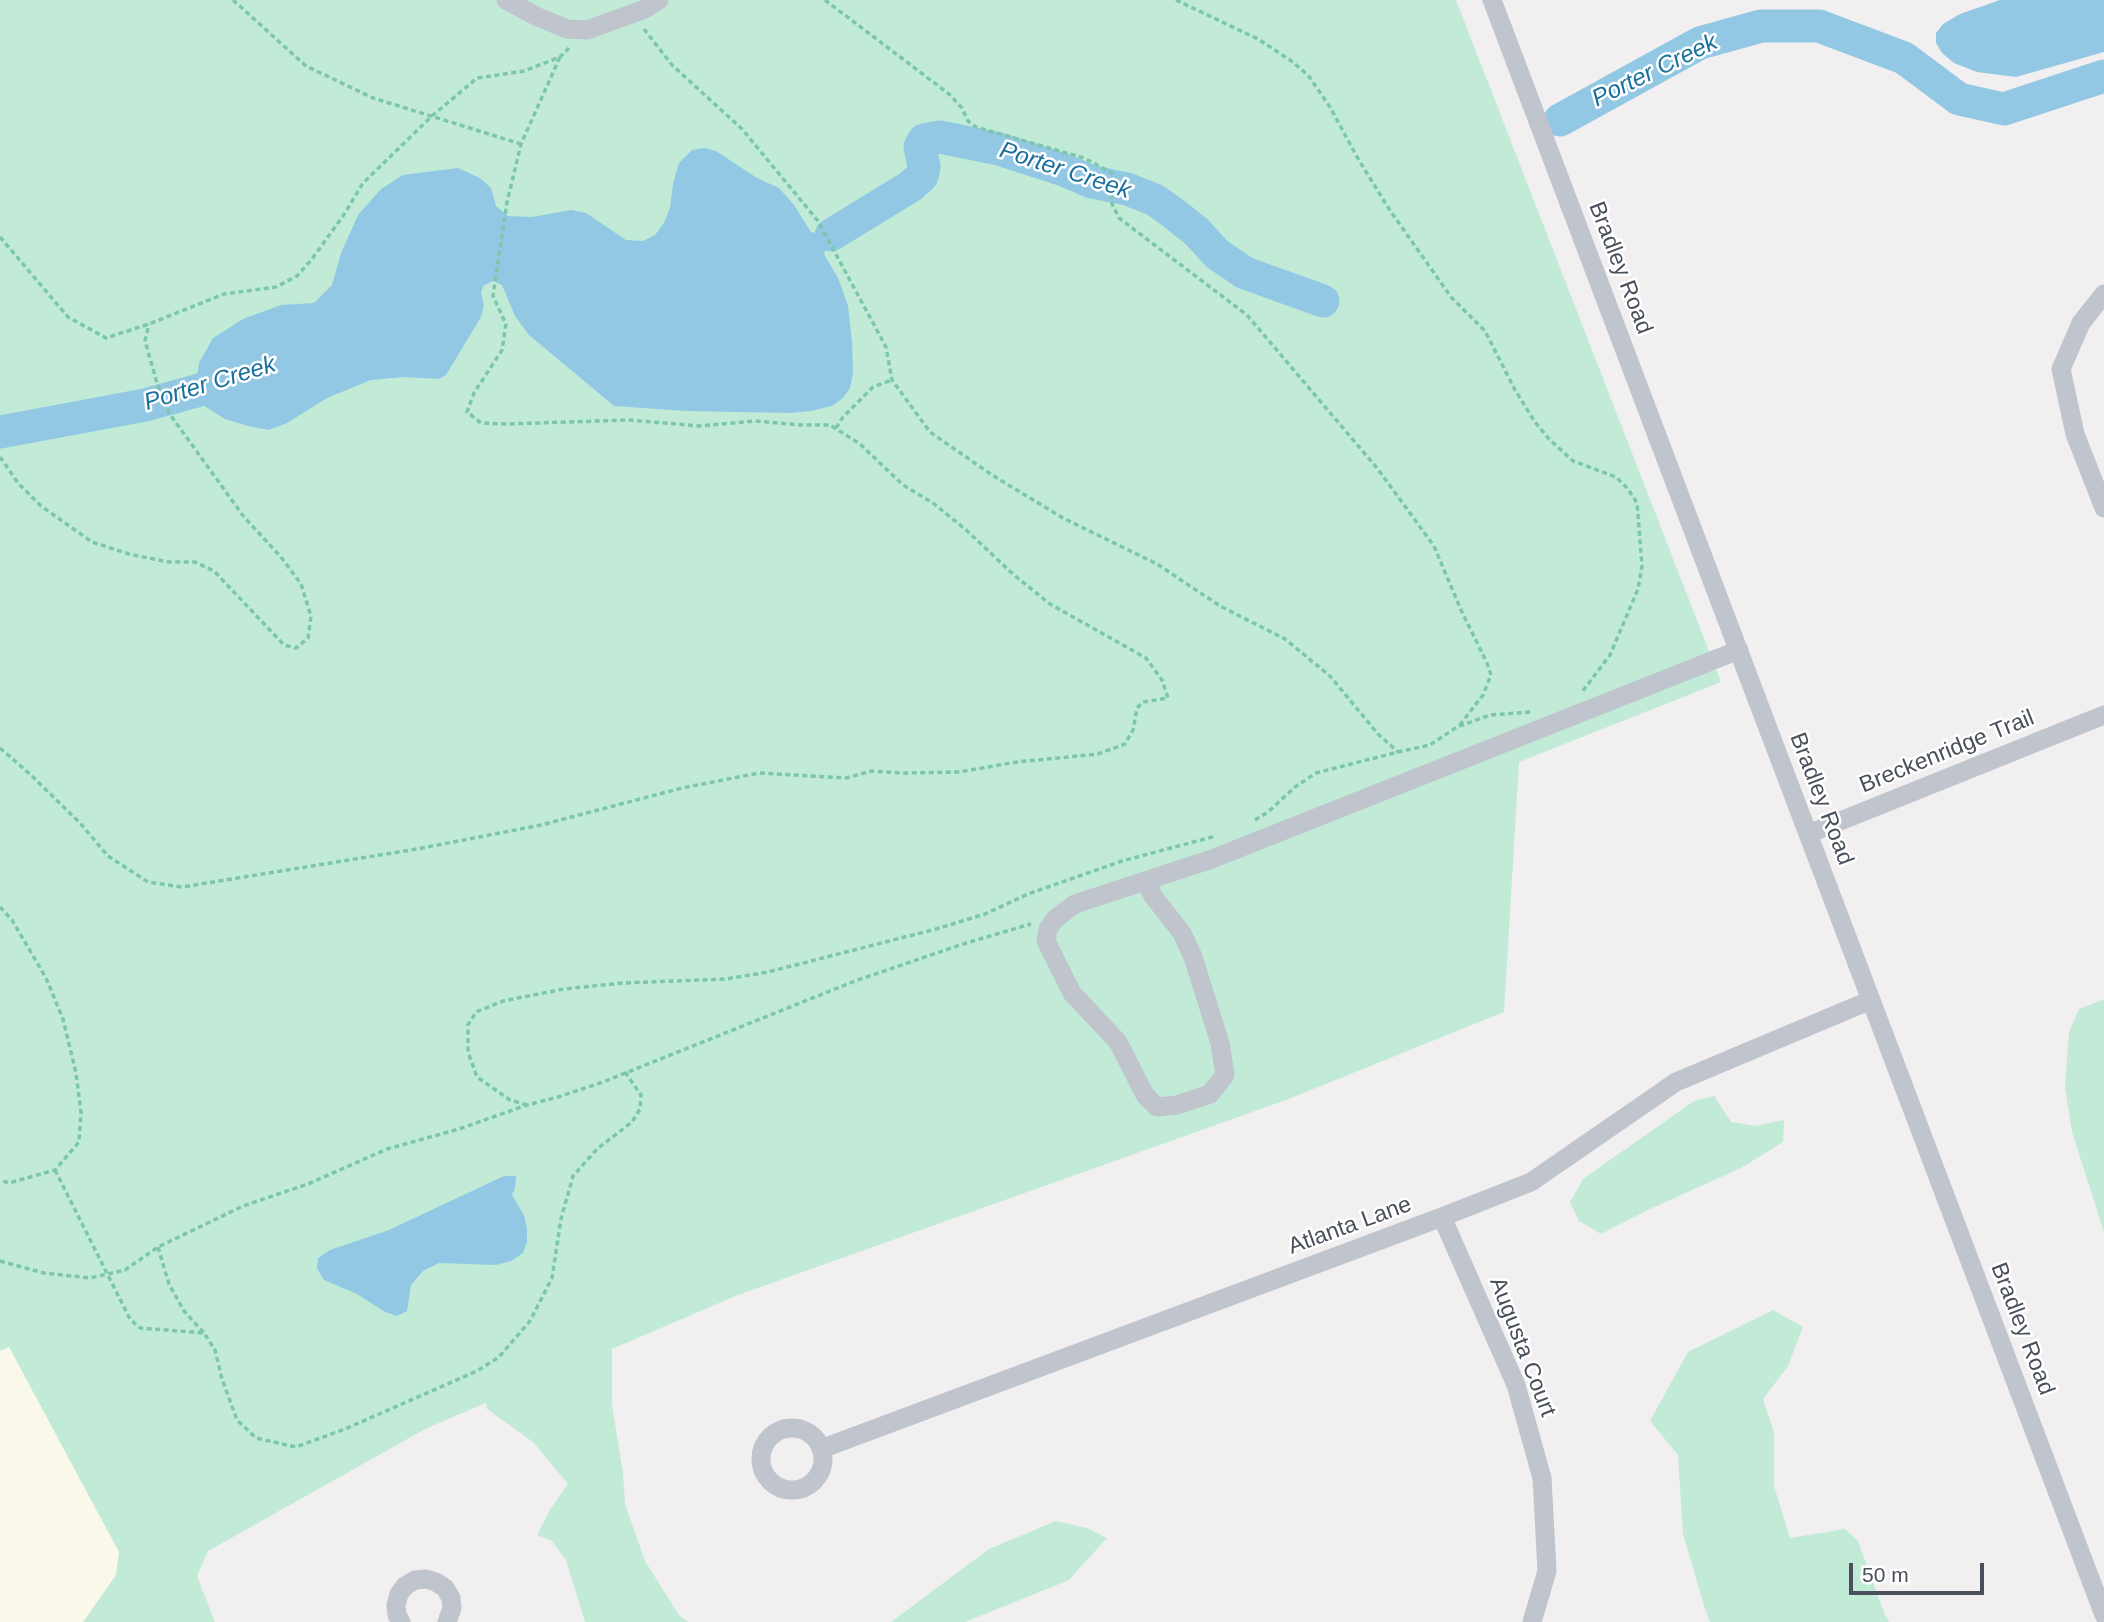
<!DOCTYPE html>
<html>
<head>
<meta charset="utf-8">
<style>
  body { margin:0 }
  #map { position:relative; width:2104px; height:1622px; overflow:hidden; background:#f1efef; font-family:Helvetica,sans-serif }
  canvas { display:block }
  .scale { position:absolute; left:1849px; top:1563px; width:135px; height:32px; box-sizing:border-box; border:4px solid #49505b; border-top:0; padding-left:9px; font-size:21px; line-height:24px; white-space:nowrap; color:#49505b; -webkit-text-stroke:5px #fff; paint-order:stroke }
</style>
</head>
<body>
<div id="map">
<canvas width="2104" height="1622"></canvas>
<div class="scale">50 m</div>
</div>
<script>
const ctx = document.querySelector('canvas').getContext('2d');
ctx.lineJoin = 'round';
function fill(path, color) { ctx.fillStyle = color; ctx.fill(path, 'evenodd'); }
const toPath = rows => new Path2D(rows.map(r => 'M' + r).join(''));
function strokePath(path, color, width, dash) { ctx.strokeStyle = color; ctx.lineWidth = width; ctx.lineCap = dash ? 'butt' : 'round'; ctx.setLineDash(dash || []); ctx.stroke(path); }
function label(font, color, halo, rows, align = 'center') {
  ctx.font = font + ' Helvetica,sans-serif'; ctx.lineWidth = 5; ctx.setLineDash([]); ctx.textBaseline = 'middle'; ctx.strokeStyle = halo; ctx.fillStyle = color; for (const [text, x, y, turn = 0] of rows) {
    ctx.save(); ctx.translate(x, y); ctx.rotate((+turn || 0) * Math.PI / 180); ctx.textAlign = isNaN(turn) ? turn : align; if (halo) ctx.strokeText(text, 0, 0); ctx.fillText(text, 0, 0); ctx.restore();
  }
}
const commercial = toPath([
  [26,1307,155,1622,0,1622,0,1317]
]);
const green = toPath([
  [0,0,1456,0,1721,682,1519,762,1504,1012,1286,1100,738,1295,612,1349,612,1405,623,1473,625,1504,645,1561,679,1615,688,1622,585,1622,566,1560,552,1541,537,1535,551,1508,568,1484,533,1442,487,1409,486,1403,427,1428,208,1551,197,1576,215,1622,83,1622,116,1575,119,1552,9,1347,0,1351],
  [2104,999,2104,1232,2072,1132,2065,1087,2069,1032,2079,1009],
  [1714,1096,1731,1122,1755,1126,1784,1120,1783,1142,1741,1168,1650,1209,1601,1234,1579,1221,1570,1202,1583,1179,1694,1101],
  [1773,1310,1803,1327,1788,1366,1763,1399,1774,1432,1774,1486,1790,1538,1845,1529,1858,1541,1884,1613,1889,1622,1710,1622,1705,1609,1683,1534,1678,1455,1650,1421,1688,1352],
  [1056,1521,1087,1528,1107,1538,1069,1580,965,1622,891,1622,989,1549]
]);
const water = toPath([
  [2000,0,2104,0,2104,52,2016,77,1977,72,1954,63,1942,53,1936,43,1936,33,1943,24,1960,14],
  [704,148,716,151,757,178,779,188,794,205,811,232,823,235,827,244,824,254,838,278,848,306,852,342,853,373,850,388,843,398,832,406,811,411,791,413,686,411,614,406,529,335,515,316,502,285,493,281,483,286,481,293,484,305,481,317,446,375,439,379,404,377,371,380,327,398,287,423,269,430,248,426,225,419,206,407,196,382,199,363,213,338,243,319,281,305,314,303,332,285,341,253,358,215,381,189,403,175,458,168,480,178,491,188,496,206,508,216,532,217,571,210,586,213,626,240,643,241,655,235,664,223,670,208,673,184,679,163,692,150],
  [504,1176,516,1176,515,1188,512,1195,524,1215,527,1229,527,1242,523,1253,511,1261,496,1265,439,1263,423,1271,411,1285,407,1311,397,1316,385,1312,357,1294,324,1280,317,1268,318,1258,330,1250,389,1230]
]);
const river = toPath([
  [1560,120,1700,43,1761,26,1819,26,1904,58,1959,99,2004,109,2104,76],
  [831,235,911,186,922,176,924,167,920,147,924,140,940,137,999,149,1064,170,1092,182,1127,189,1155,200,1177,216,1197,232,1217,254,1245,273,1323,301],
  [0,432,145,405,240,379]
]);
const path = toPath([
  [233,0,306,66,373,98,521,144],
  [825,0,949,94,962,108,968,121,976,127,1084,158,1112,173,1116,179,1111,194,1112,204,1119,218,1247,315,1377,468,1434,546,1461,610,1487,663,1491,675,1483,695,1459,726],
  [1176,0,1258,39,1290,60,1308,75,1330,107,1357,157,1389,209,1451,297,1485,331,1515,390,1535,422,1549,439,1573,461,1616,477,1628,489,1637,503,1642,566,1638,589,1610,655,1582,692],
  [644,29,672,65,742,129,818,221,886,347,892,380,930,432,992,475,1063,518,1157,564,1220,606,1285,639,1330,676,1378,734,1398,752],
  [0,237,68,317,106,338,149,324,224,294,276,287,297,276,312,259,343,216,363,183,432,116,477,78,524,71,560,57,569,48],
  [836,428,843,417,873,387,892,380],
  [0,457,18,483,41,506,92,542,129,554,168,562,195,562,214,571,284,645,296,648,308,638,311,616,301,584,281,557,244,517,169,413,157,383,145,341,149,324],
  [0,748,32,776,80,823,108,856,148,882,182,887,417,849,541,825,682,788,759,773,846,778,872,771,901,773,959,772,1017,762,1098,754,1125,744,1133,730,1137,708,1143,702,1168,698,1162,680,1146,658,1050,604,1014,575,965,529,933,503,903,485,860,444,830,425,801,425,755,421,699,426,629,420,506,424,481,423,467,412,474,393,502,350,506,324,493,296,507,202,521,144,560,57],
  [1255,820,1268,812,1295,787,1316,773,1398,752,1430,745,1457,727,1490,715,1531,712],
  [0,907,12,920,46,978,63,1019,76,1073,81,1112,79,1142,55,1170,9,1183,0,1180],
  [527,1105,510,1100,477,1077,468,1052,468,1025,476,1012,503,1001,564,989,623,983,726,979,768,972,936,929,985,914,1028,894,1122,861,1216,836],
  [55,1170,130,1319,140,1328,204,1333,215,1350,222,1379,237,1420,256,1438,296,1447,345,1429,477,1371,499,1357,530,1321,552,1278,561,1219,573,1176,597,1149,632,1122,640,1109,641,1095,625,1072],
  [158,1247,169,1284,184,1311,204,1333],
  [0,1261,44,1273,90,1278,125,1270,158,1247,243,1206,308,1184,387,1149,459,1129,527,1105,558,1097,603,1082,855,981,966,943,1031,924]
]);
const minor = toPath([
  [506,0,538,17,567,29,587,30,645,9,659,0],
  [1492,0,2104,1615],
  [2104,294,2081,323,2061,369,2075,434,2104,508],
  [1808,834,2104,715],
  [1146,881,1153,896,1182,933,1193,957,1220,1043,1225,1075,1210,1094,1177,1105,1157,1107,1145,1095,1118,1042,1072,993,1046,941,1048,929,1056,918,1075,904,1212,859,1739,650],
  [1442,1217,1516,1385,1542,1478,1547,1571,1532,1622],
  '761 1459a31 31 0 1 1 62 0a31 31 0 1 1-62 0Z',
  [821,1449,1442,1217,1531,1182,1676,1082,1871,1000],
  [401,1622,397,1615,396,1605,399,1594,405,1586,415,1580,426,1579,436,1582,445,1588,451,1598,452,1608,447,1622]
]);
const streetNames = [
  ["Bradley Road",1620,268,69],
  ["Breckenridge Trail",1947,752,-22],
  ["Bradley Road",1821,799,69],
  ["Atlanta Lane",1350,1226,-20],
  ["Bradley Road",2022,1329,69],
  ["Augusta Court",1522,1347,69]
];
const waterNames = [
  ["Porter Creek",1655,71,-26],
  ["Porter Creek",1065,171,18],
  ["Porter Creek",210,384,-17]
];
fill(commercial, '#faf8ea');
fill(green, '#c1ebd7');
fill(water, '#92c8e4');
strokePath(river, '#92c8e4', 33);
strokePath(path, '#7cc6ab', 3.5, [5, 3.5]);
strokePath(minor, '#bfc4cd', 19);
label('23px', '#49505b', '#fff', streetNames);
label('italic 24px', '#19709d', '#fff', waterNames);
</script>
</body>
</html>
